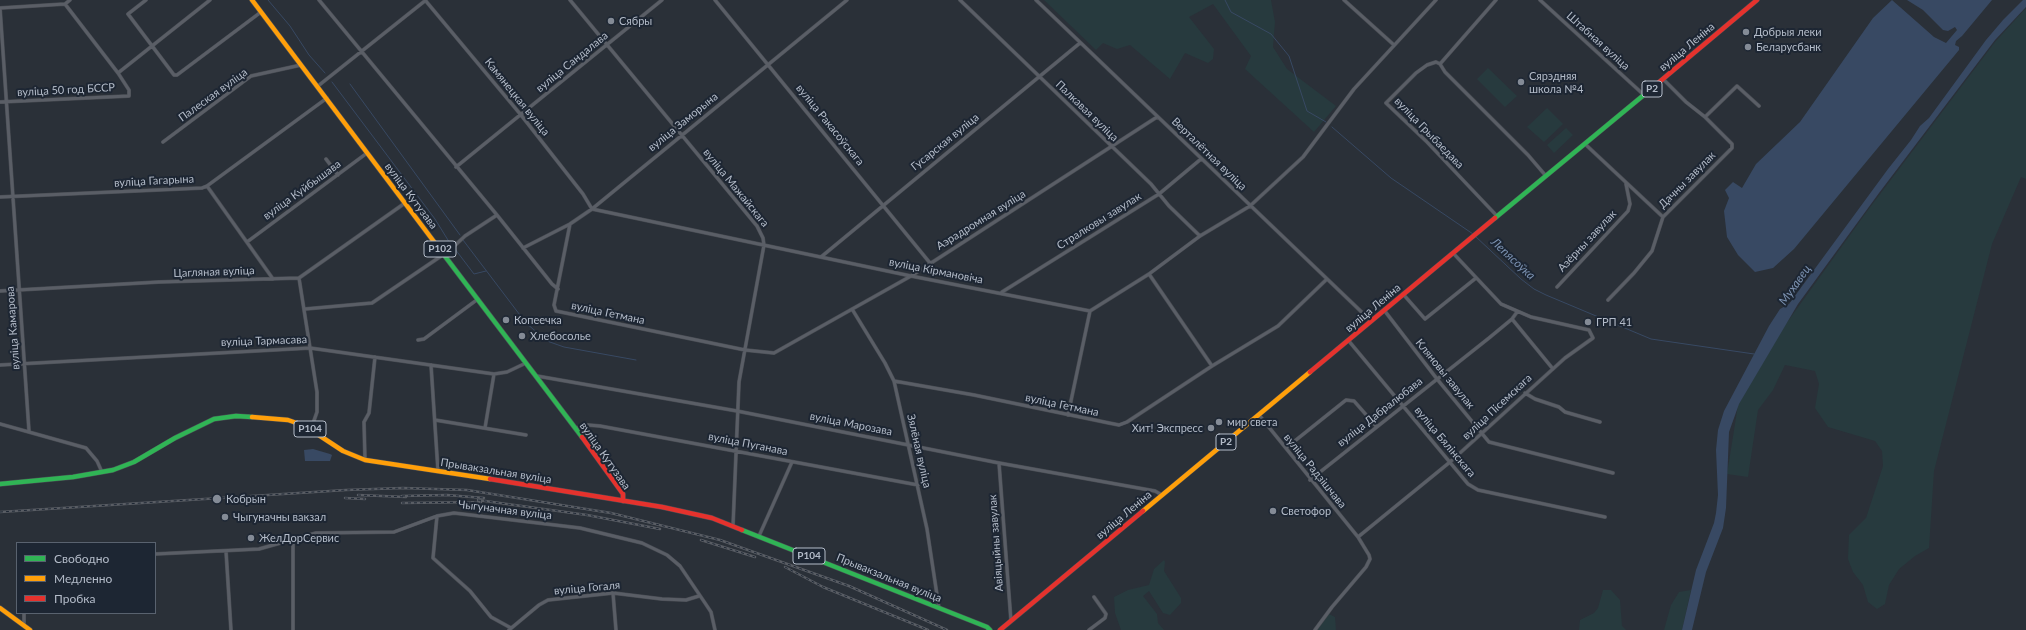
<!DOCTYPE html>
<html>
<head>
<meta charset="utf-8">
<style>
  body { margin:0 }
  #map { position:relative; width:2026px; height:630px; overflow:hidden; background:#2a3038; font-family:Lato,sans-serif }
  canvas { display:block }
  .legend { position:absolute; left:16px; top:542px; width:140px; height:72px; box-sizing:border-box; background:#1d2633; border:1px solid #59626f; margin:0; padding:5px 7px; list-style:none; font-size:12px; color:#b4bcc9 }
  .legend li { display:flex; align-items:center; gap:8px; height:20px }
  .legend b { width:20px; border:1px solid #59626f }
</style>
</head>
<body>
<div id="map">
<canvas width="2026" height="630"></canvas>
<ul class="legend">
<li><b style="height:5px;background:#30b455"></b>Свободно</li>
<li><b style="height:5px;background:#ff9f0a"></b>Медленно</li>
<li><b style="height:5px;background:#e5322d"></b>Пробка</li>
</ul>
</div>
<script>
const ctx = document.querySelector('canvas').getContext('2d');
ctx.lineJoin = 'round';
function fill(path, color) { ctx.fillStyle = color; ctx.fill(path, 'evenodd'); }
const toPath = rows => new Path2D(rows.map(r => 'M' + r).join(''));
function strokePath(path, color, width, dash) { ctx.strokeStyle = color; ctx.lineWidth = width; ctx.lineCap = dash ? 'butt' : 'round'; ctx.setLineDash(dash || []); ctx.stroke(path); }
function label(font, color, halo, rows, align = 'center') {
  ctx.font = font + ' Lato,sans-serif'; ctx.lineWidth = 4; ctx.setLineDash([]); ctx.textBaseline = 'middle'; ctx.strokeStyle = halo; ctx.fillStyle = color; for (const [text, x, y, turn = 0] of rows) {
    ctx.save(); ctx.translate(x, y); ctx.rotate((+turn || 0) * Math.PI / 180); ctx.textAlign = isNaN(turn) ? turn : align; if (halo) ctx.strokeText(text, 0, 0); ctx.fillText(text, 0, 0); ctx.restore();
  }
}
const green = toPath([
  [1044,0,1271,0,1275,22,1273,47,1287,69,1336,106,1314,132,1245,69,1251,56,1213,4,1189,17,1214,49,1213,59,1208,63,1185,53,1170,79,1130,45,1117,49,1103,43,1096,50],
  [2026,8,2026,179,2021,177,1992,244,1934,471,1929,548,1915,556,1899,569,1889,585,1885,604,1877,609,1868,602,1863,585,1853,572,1848,559,1849,535,1866,518,1883,466,1882,451,1875,441,1828,427,1815,408,1819,384,1815,371,1785,365,1773,390,1758,410,1748,477,1727,474,1738,405,1783,328,1868,210,1995,42],
  [1488,68,1517,96,1505,107,1477,79],
  [1547,108,1563,124,1544,142,1527,127],
  [1566,128,1573,135,1554,153,1547,145],
  [1164,560,1165,562,1164,571,1181,598,1181,603,1170,615,1163,613,1149,591,1143,596,1157,614,1158,623,1164,630,1121,630,1115,613,1114,597,1128,590,1149,585,1154,569],
  [1603,590,1611,590,1620,600,1622,626,1626,630,1579,630,1580,620,1594,613,1598,608],
  [1691,590,1682,630,1664,630,1671,605,1679,592],
  [1329,614,1335,617,1336,630,1317,630]
]);
const water = toPath([
  [1892,0,1934,37,1946,43,1957,30,1955,27,1948,31,1943,30,1923,10,1907,0,1992,0,1962,36,1956,41,1955,45,1959,47,1959,50,1794,249,1773,268,1755,272,1738,255,1727,237,1724,211,1729,198,1725,190,1733,182,1742,188,1756,164,1800,122,1873,18],
  [2023,0,2026,0,2026,7,1995,40,1879,193,1798,304,1739,404,1729,432,1726,508,1723,528,1706,572,1692,630,1682,630,1696,570,1714,523,1716,513,1718,495,1716,450,1718,430,1724,411,1769,326,1780,309,1789,304,1888,169,1911,140,1920,126,1929,118,1986,40,2003,20],
  [313,449,330,454,332,455,330,461,305,461,304,450]
]);
const stream = toPath([
  [268,0,290,26,309,55,325,73],
  [1225,0,1231,12,1271,34,1289,56,1307,111,1326,122],
  [332,82,435,219,451,245],
  [350,84,460,235],
  [1332,127,1391,178,1473,234],
  [1475,236,1521,279,1534,289,1546,295,1651,339,1754,354],
  [463,240,526,323,547,341,564,347,636,360],
  [455,249,474,274,486,271]
]);
const street = toPath([
  [146,0,128,14,174,75,177,75,261,12],
  [319,0,497,215,552,284,558,289],
  [425,0,521,115,583,194,592,209,911,276,1090,311,1149,274,1200,236,1250,206,1303,157,1354,89,1436,0],
  [570,0,757,226,763,238,764,245,739,382,733,526],
  [715,0,930,263],
  [960,0,1151,184,1169,206,1200,236],
  [1036,0,1371,321],
  [1344,0,1394,45],
  [1540,0,1644,95],
  [0,8,29,431],
  [0,8,65,4,70,0],
  [1440,64,1496,0],
  [118,73,210,0],
  [318,86,426,0],
  [0,102,129,96,129,90,118,73,65,4],
  [1705,117,1737,86,1759,106],
  [163,142,251,76,301,65],
  [1585,144,1663,217],
  [326,159,338,175],
  [456,167,662,0],
  [207,186,273,279],
  [0,197,202,188,207,186,327,98],
  [1497,216,1426,141,1386,103,1416,73,1427,65,1436,62,1440,64,1445,72,1528,155,1546,176],
  [570,224,554,305,556,311,745,350,774,353,911,276,1157,117],
  [247,242,367,153],
  [523,248,570,224,592,209,847,0],
  [821,257,1080,43],
  [299,278,317,392,317,412,311,429],
  [1557,287,1628,211,1630,204,1626,184],
  [0,291,159,282,299,278,405,203],
  [1002,292,1159,194,1201,159],
  [1403,294,1425,319,1476,278],
  [1608,300,1634,273,1652,251,1663,217,1732,148,1732,144,1705,117,1686,102,1663,79],
  [305,309,372,303,450,250,465,236,497,215],
  [852,309,885,363,894,381,927,529,939,608],
  [1384,310,1437,379,1489,442,1613,473],
  [1512,319,1553,369],
  [418,340,424,339,478,299],
  [1348,340,1468,484,1478,490,1605,517],
  [0,365,310,348,494,374,507,372,526,363],
  [431,365,438,471],
  [1212,366,1278,326,1327,279],
  [537,376,737,411,999,463,1155,491,1162,495],
  [894,381,974,395,1109,423,1119,425,1127,422,1212,366,1149,274],
  [1525,393,1535,399,1559,407,1565,412,1600,422],
  [1068,415,1090,311],
  [1259,415,1358,537,1369,555,1370,559,1366,567,1332,607,1315,630],
  [435,420,526,435],
  [0,424,86,448,97,461,102,472],
  [485,428,494,374],
  [576,428,588,425,600,426,918,485],
  [1286,448,1346,400,1354,401,1376,426],
  [365,460,364,422,369,413,375,357],
  [999,463,1011,621],
  [1310,480,1489,338,1512,319,1517,312],
  [437,516,433,558,470,591,491,617,511,628],
  [759,536,792,462],
  [1358,537,1450,462,1565,358,1593,338,1589,330,1531,317,1501,304,1453,253],
  [226,551,231,630],
  [155,554,259,549,316,533,394,532,437,516,454,513,580,528,642,543,667,555,680,566,705,603,711,612,715,630],
  [613,593,616,630],
  [24,626,24,613],
  [293,630,293,539],
  [509,630,539,605,548,600,613,593,662,599,686,600,699,596],
  [1089,630,1105,618,1106,614,1094,597]
]);
const fast = toPath([
  [1495,218,1645,94],
  [441,251,582,437],
  [0,484,73,477,113,470,134,462,175,438,214,419,236,416,252,417],
  [742,530,987,627,990,630]
]);
const slow = toPath([
  [252,0,441,251],
  [252,417,288,420,305,426,343,451,365,460,490,479],
  [1143,511,1310,372],
  [0,608,30,630]
]);
const jam = toPath([
  [1645,94,1757,0],
  [1310,372,1495,218],
  [582,437,623,494,623,501],
  [490,479,662,507,712,518,742,530],
  [1000,630,1143,511]
]);
const rail = toPath([
  [358,495,406,497],
  [402,496,447,495,484,498],
  [345,498,365,499],
  [478,500,587,515,660,529],
  [402,503,481,502],
  [0,512,346,490,403,488,467,490,611,513,720,540,849,586,947,630],
  [701,540,755,557],
  [785,567,823,587,928,630]
]);
const markers = [
  [611,21,4,"#848b96"],
  [1746,32,4,"#848b96"],
  [1748,47,4,"#848b96"],
  [1521,82,4,"#848b96"],
  [506,320,4,"#848b96"],
  [1588,322,4,"#848b96"],
  [522,336,4,"#848b96"],
  [1219,422,4,"#848b96"],
  [1211,428,4,"#848b96"],
  [217,499,5,"#848b96"],
  [1273,511,4,"#848b96"],
  [225,517,4,"#848b96"],
  [251,538,4,"#848b96"]
];
const shields = [
  [1652,89,20],
  [440,249,32],
  [310,429,32],
  [1226,442,20],
  [809,556,32]
];
const shieldNames = [
  ["Р2",1652,89],
  ["Р102",440,249],
  ["Р104",310,429],
  ["Р2",1226,442],
  ["Р104",809,556]
];
const poiNames = [
  ["Сябры",619,21],
  ["Добрыя леки",1754,32],
  ["Беларусбанк",1756,47],
  ["Сярэдняя",1529,76],
  ["школа №4",1529,89],
  ["Копеечка",514,320],
  ["ГРП 41",1596,322],
  ["Хлебосолье",530,336],
  ["мир света",1227,422],
  ["Хит! Экспресс",1203,428,"right"],
  ["Кобрын",226,499],
  ["Светофор",1281,511],
  ["Чыгуначны вакзал",233,517],
  ["ЖелДорСервис",259,538]
];
const streetNames = [
  ["Штабная вуліца",1598,41,42],
  ["вуліца Леніна",1687,47,-40],
  ["вуліца Сандалава",572,62,-39],
  ["вуліца 50 год БССР",66,90,-3],
  ["Палеская вуліца",213,95,-36],
  ["Камянецкая вуліца",517,97,51],
  ["Палкавая вуліца",1087,111,44],
  ["вуліца Заморына",683,122,-39],
  ["вуліца Ракасоўскага",830,125,51],
  ["вуліца Грыбаедава",1429,133,46],
  ["Гусарская вуліца",945,142,-39],
  ["Верталётная вуліца",1209,154,44],
  ["Дачны завулак",1687,180,-45],
  ["вуліца Гагарына",154,181,-3],
  ["вуліца Мажайскага",736,188,51],
  ["вуліца Куйбышава",302,190,-36],
  ["вуліца Кутузава",411,196,53],
  ["Аэрадромная вуліца",981,220,-32],
  ["Стралковы завулак",1099,221,-32],
  ["Азёрны завулак",1587,241,-47],
  ["вуліца Кірмановіча",936,271,11],
  ["Цагляная вуліца",214,272,-2],
  ["вуліца Леніна",1373,308,-40],
  ["вуліца Гетмана",608,313,12],
  ["вуліца Камарова",13,328,-94],
  ["вуліца Тармасава",264,341,-2],
  ["Кляновы завулак",1445,374,51],
  ["вуліца Гетмана",1062,405,12],
  ["вуліца Пісемскага",1497,407,-43],
  ["вуліца Дабралюбава",1380,412,-38],
  ["вуліца Марозава",851,424,11],
  ["вуліца Бялінскага",1445,442,50],
  ["вуліца Пуганава",748,444,11],
  ["Зялёная вуліца",919,451,77],
  ["вуліца Кутузава",605,456,55],
  ["Прывакзальная вуліца",496,471,9],
  ["вуліца Радзішчава",1315,471,51],
  ["Чыгуначная вуліца",505,510,7],
  ["вуліца Леніна",1124,515,-40],
  ["Авіяцыйны завулак",996,543,-94],
  ["Прывакзальная вуліца",889,578,22],
  ["вуліца Гогаля",587,588,-5]
];
const waterNames = [
  ["Лепясоўка",1513,259,43],
  ["Мухавец",1795,285,-55]
];
fill(green, '#273a3e');
fill(water, '#384963');
strokePath(stream, '#384963', 1);
strokePath(street, '#484c53', 4);
strokePath(fast, '#484c53', 5.5);
strokePath(slow, '#484c53', 5.5);
strokePath(jam, '#484c53', 5.5);
strokePath(street, '#5a5e66', 3);
strokePath(fast, '#30b455', 4.5);
strokePath(slow, '#ff9f0a', 4.5);
strokePath(jam, '#e5322d', 4.5);
strokePath(rail, '#595d64', 2.5);
strokePath(rail, '#1d2633', 1, [3]);
for (const [x, y, r, color] of markers) { const dot = new Path2D(); dot.arc(x, y, r, 0, 2 * Math.PI); ctx.fillStyle = color; ctx.fill(dot); strokePath(dot, '#1d2633', 1.5); }
for (const [x, y, w] of shields) { const box = new Path2D(); box.roundRect(x - w / 2, y - 8, w, 16, 3); ctx.fillStyle = '#1d2633'; ctx.fill(box); strokePath(box, '#b4bcc9', 1); }
label('bold 10px', '#b4bcc9', null, shieldNames);
label('11px', '#b4bcc9', '#1d2633', poiNames, 'left');
label('11px', '#b4bcc9', '#1d2633', streetNames);
label('italic 12px', '#7c92b1', '#1d2633', waterNames);
</script>
</body>
</html>
